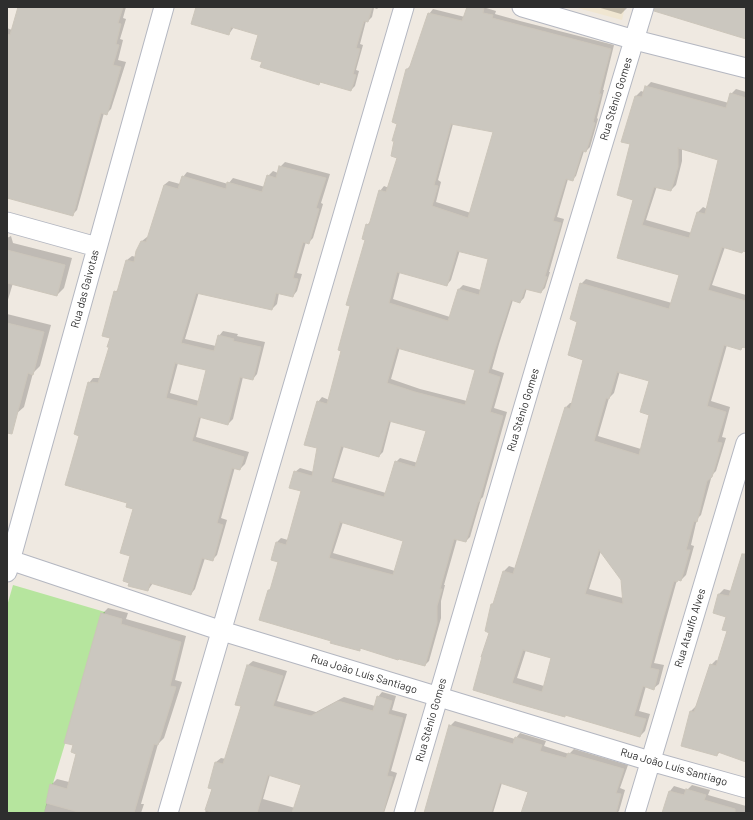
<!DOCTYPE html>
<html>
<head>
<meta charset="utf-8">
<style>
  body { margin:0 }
  #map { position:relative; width:753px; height:820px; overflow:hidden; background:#efe9e1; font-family:Barlow,sans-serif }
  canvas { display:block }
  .frame { position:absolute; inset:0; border:8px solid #2e2e2e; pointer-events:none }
</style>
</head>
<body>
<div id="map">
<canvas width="753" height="820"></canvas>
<div class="frame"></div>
</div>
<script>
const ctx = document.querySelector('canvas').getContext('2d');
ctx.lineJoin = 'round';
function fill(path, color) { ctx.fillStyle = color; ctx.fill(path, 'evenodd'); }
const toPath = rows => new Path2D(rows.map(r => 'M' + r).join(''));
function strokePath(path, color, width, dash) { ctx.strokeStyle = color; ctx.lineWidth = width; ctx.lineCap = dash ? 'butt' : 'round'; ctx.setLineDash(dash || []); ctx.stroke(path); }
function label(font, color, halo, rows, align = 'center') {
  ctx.font = font + ' Barlow,sans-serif'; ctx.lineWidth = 3.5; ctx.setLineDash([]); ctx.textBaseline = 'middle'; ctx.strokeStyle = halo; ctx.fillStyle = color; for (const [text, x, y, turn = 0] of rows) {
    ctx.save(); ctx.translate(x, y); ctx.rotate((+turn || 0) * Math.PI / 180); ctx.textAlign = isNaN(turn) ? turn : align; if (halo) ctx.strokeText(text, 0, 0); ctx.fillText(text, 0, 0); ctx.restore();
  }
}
const education = toPath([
  [574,7,625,7,622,20]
]);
const green = toPath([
  [13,585,105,612,44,813,7,813,7,606]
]);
const shadow = toPath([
  [19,7,126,7,123,18,126,19,120,39,123,40,118,60,126,62,111,109,106,114,104,113,77,210,72,215,7,191,7,28,12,30],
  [197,7,379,7,377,9,374,8,372,17,368,21,366,21,360,44,363,45,356,70,359,71,355,86,351,90,321,81,319,83,263,61,259,34,234,27,229,34],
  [468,7,483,7,496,11,495,14,520,21,614,45,603,90,604,90,597,118,598,119,590,147,586,151,584,151,576,176,572,180,568,179,557,217,564,219,549,272,550,272,545,288,541,292,527,288,524,298,520,302,513,300,499,344,492,369,504,373,494,408,507,412,483,497,481,499,470,537,466,541,457,539,444,585,445,585,441,601,441,618,429,661,425,665,361,648,359,650,332,640,269,590,272,587,279,561,277,542,281,538,288,540,302,491,295,472,300,468,314,472,318,448,318,402,322,397,329,400,342,351,366,240,367,225,371,221,380,191,384,186,389,188,398,157,398,123,407,69,411,65,429,14,433,9,465,17],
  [453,124,494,131,471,213,436,202,441,182,438,180],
  [460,250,489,258,481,290,463,285,459,289,450,317,393,299,400,272,447,285,451,280],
  [400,347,476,369,467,401,420,389,391,379],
  [391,421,427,431,418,463,400,458,396,462,386,493,334,478,344,446,379,456,383,452],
  [343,522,404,540,395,571,333,553],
  [597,7,628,7,621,14],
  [651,82,729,103,731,94,736,89,746,92,746,250,742,252,725,247,712,285,746,295,746,345,741,349,727,345,711,401,730,407,722,437,726,438,716,471,712,475,701,515,697,519,691,545,694,546,686,575,681,580,678,579,677,580,663,630,654,663,664,665,659,684,654,688,646,686,639,711,650,714,645,731,640,736,474,689,491,632,492,604,495,602,504,571,509,566,515,568,565,408,570,403,572,403,584,359,578,321,581,284,586,279,672,303,680,275,618,257,634,199,631,144,622,141,636,96,641,91,644,92,646,87],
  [682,149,720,159,707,209,703,207,698,212,692,233,646,220,657,186,671,190,676,185,682,161],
  [620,371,650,380,651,414,641,449,598,436,609,398,614,393],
  [601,551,622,580,623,598,589,589],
  [526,650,552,658,544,686,517,678],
  [285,162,330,174,321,203,323,204,313,238,308,243,306,242,297,273,302,274,297,291,293,296,279,293,277,304,272,309,199,292,185,339,216,346,219,336,223,331,238,334,237,336,265,342,257,374,253,379,243,377,233,419,228,424,201,417,196,437,249,452,245,464,240,469,235,467,221,518,227,520,217,555,212,560,205,558,195,589,191,594,153,583,148,590,131,556,134,508,129,502,80,435,89,383,93,378,101,378,110,346,115,292,120,288,127,260,132,256,136,257,142,241,147,237,149,237,164,185,169,181,180,184,183,177,187,172,228,184,233,178,265,187,268,176,273,171,278,173,280,167],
  [178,363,207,369,199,401,170,393],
  [11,236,13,243,72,258,64,288,57,295,13,283,7,303,7,238],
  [7,314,51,325,40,366,33,373,24,407,16,414,7,411],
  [746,561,746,761,720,752,717,755,682,745,691,711,696,706,711,665,716,660,719,661,728,631,727,616,714,612,719,594,724,589,732,591],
  [108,608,128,613,126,619,186,636,175,680,182,682,164,738,158,744,141,804,144,804,141,813,44,813,51,785,57,779,69,782,77,753,102,614],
  [253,661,287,671,277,701,316,712,344,697,375,706,378,697,382,692,396,696,392,710,407,714,391,771,397,773,384,813,205,813,212,788,216,762,221,758,226,759,242,706,236,704,248,665],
  [270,775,302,784,295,808,263,799],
  [455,721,515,739,520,733,546,741,544,746,569,754,574,749,628,765,620,788,625,790,619,811,617,813,522,813,529,791,502,783,493,813,426,813,450,726],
  [692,785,710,790,708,795,746,806,746,813,663,813,670,791,674,786,687,790]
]);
const building = toPath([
  [18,7,123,7,118,23,121,24,116,44,119,45,113,65,121,67,107,115,101,113,73,216,7,198,7,34,10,35,18,7],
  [196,7,372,7,368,22,364,21,356,48,360,49,353,74,356,75,351,91,320,82,319,85,260,67,262,62,251,59,258,35,231,27,229,35,191,24,196,7],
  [467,7,484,7,483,13,493,15,492,18,611,49,599,94,601,94,593,122,595,123,586,152,582,151,573,181,566,179,553,221,561,223,545,276,547,277,541,293,525,289,520,303,511,300,495,349,488,373,500,377,490,412,503,416,479,502,478,502,466,542,454,539,440,589,442,589,437,606,437,623,425,666,399,659,398,660,360,648,360,651,330,643,331,641,259,620,268,590,270,590,278,562,271,560,276,542,286,545,301,491,289,488,294,471,312,476,317,448,304,445,317,401,327,404,341,351,338,350,350,306,346,305,365,240,362,239,366,224,369,225,379,190,386,192,397,158,391,156,394,141,392,141,397,124,392,122,406,69,409,69,428,13,462,21,467,7],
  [451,124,493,132,468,218,432,206,438,186,434,185,451,124],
  [457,251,488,259,479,295,458,289,448,321,389,303,397,272,447,286,457,251],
  [397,348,475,370,465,405,415,392,387,383,397,348],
  [389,421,426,431,415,467,395,461,384,497,331,482,341,446,379,457,389,421],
  [340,522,403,541,393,575,329,558,340,522],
  [655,7,746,7,746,39,654,11,655,7],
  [645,86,653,88,726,108,730,93,746,98,746,252,743,251,742,253,722,247,708,290,746,301,746,348,742,347,741,350,724,345,707,406,726,412,717,442,722,443,712,477,707,481,697,522,694,521,686,550,690,550,681,581,678,580,677,582,674,581,658,636,650,668,659,670,654,690,643,686,634,716,646,719,640,737,565,715,565,717,519,704,473,690,482,657,481,657,489,633,485,631,491,604,493,604,503,571,513,574,565,407,570,409,583,360,568,355,577,322,570,319,580,283,669,309,679,275,617,258,633,200,617,195,630,144,621,142,635,96,642,97,645,86],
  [678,148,718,160,705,214,697,212,689,238,642,225,654,187,671,191,678,167,678,148],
  [617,372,649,381,640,412,649,415,639,455,594,441,606,398,609,399,617,372],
  [599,550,621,580,623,604,585,594,599,550],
  [523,650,551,658,542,692,512,683,523,650],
  [279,166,326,178,316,208,319,209,309,244,303,242,293,278,298,279,293,297,276,293,272,310,196,293,181,343,214,351,218,335,234,339,233,341,261,347,253,380,240,377,228,425,199,417,192,441,244,457,240,470,232,468,217,523,223,525,213,561,202,558,191,595,150,583,148,591,128,586,129,583,123,581,130,556,120,553,133,509,126,507,127,503,65,485,79,436,74,434,88,382,92,383,92,382,98,383,109,347,107,347,110,338,102,336,114,291,117,292,126,260,134,262,136,251,141,241,146,242,164,185,178,189,182,176,226,189,227,182,262,192,267,175,276,178,279,166],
  [175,363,206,370,197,406,166,398,175,363],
  [7,250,65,265,57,296,7,283,7,250],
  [7,323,44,332,33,375,28,373,12,434,7,433,7,323],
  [742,554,746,554,746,762,718,752,717,756,681,746,690,711,694,712,710,664,716,666,727,631,722,630,726,617,713,613,718,594,729,596,742,554],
  [101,613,122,619,121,624,181,642,170,686,176,687,158,745,154,744,134,813,82,813,46,803,50,784,67,789,76,754,71,752,73,745,64,743,101,613],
  [247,665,283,676,273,706,311,716,338,701,373,711,377,696,392,701,388,714,403,718,387,776,393,777,383,813,292,813,301,785,268,775,257,813,215,813,205,810,212,789,208,788,215,762,223,764,241,706,235,705,247,665],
  [449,725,513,744,515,737,542,745,540,751,566,758,568,753,624,769,616,793,621,794,616,813,521,813,528,792,500,783,491,813,424,813,449,725],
  [686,789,706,795,704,800,735,809,735,813,662,813,669,791,684,795,686,789]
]);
const minor = toPath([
  [522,7,635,40,746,68],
  [7,222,97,247],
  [7,559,222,631,650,761,746,788],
  [7,572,164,7],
  [168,813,404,7],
  [404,813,537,362,644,7],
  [635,813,746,443]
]);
const streetNames = [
  ["Rua Stênio Gomes",616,99,-73],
  ["Rua das Gaivotas",85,289,-75],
  ["Rua Stênio Gomes",523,410,-73],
  ["Rua Ataulfo Alves",690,628,-73],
  ["Rua João Luís Santiago",364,674,17],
  ["Rua Stênio Gomes",431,720,-74],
  ["Rua João Luís Santiago",674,767,16]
];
fill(education, '#f0e6d1');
fill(green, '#b6e59e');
fill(shadow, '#0003');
fill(building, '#cbc7bf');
strokePath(building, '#cbc5ba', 1);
strokePath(minor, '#b4b7c1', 21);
strokePath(minor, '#fff', 19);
label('11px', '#2e2e2e', '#fff', streetNames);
</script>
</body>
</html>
